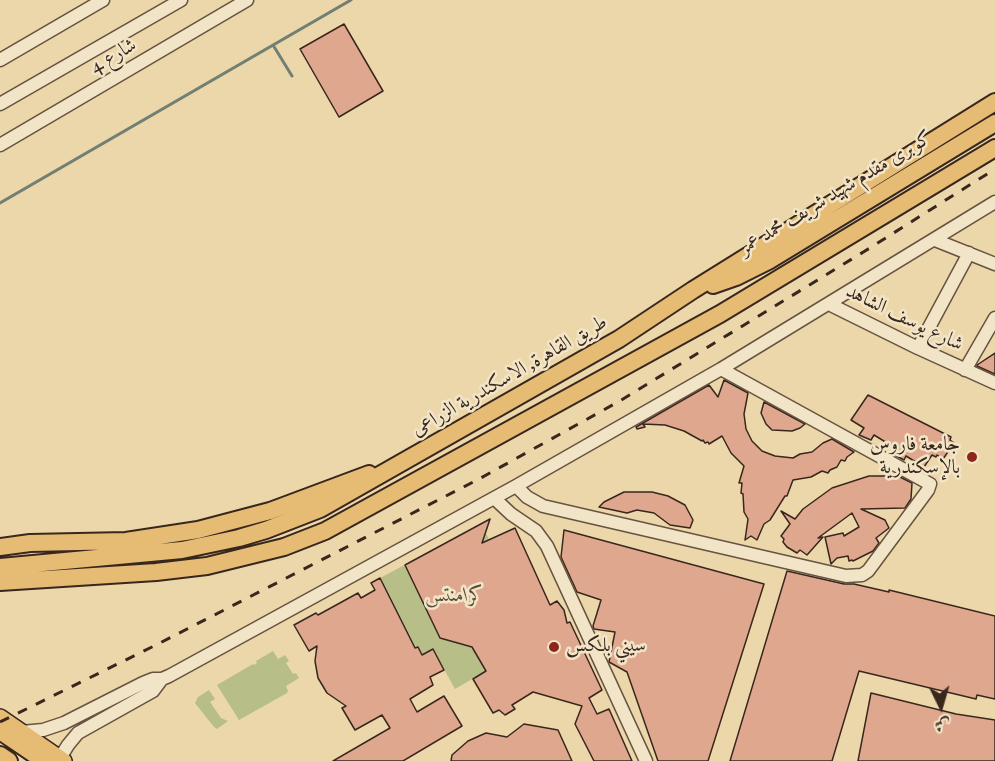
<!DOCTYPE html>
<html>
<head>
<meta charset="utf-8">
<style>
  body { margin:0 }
  #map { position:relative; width:995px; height:761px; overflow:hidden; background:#ebd7a9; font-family:"IM FELL Double Pica",Amiri,serif }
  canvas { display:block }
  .north { position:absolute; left:911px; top:677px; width:60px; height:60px; -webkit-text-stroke:4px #f2e5c7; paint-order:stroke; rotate:175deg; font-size:16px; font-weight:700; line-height:24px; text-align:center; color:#39271e }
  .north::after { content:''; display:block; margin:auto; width:21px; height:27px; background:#39271e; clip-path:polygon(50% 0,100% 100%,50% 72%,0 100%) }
</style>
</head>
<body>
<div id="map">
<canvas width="995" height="761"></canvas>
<div class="north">ش</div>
</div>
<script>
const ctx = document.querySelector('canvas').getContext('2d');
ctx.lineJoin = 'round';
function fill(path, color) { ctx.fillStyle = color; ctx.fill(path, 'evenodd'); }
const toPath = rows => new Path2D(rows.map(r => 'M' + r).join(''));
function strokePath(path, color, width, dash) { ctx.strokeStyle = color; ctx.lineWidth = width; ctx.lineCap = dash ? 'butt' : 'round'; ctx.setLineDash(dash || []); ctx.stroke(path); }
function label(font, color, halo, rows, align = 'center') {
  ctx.font = font + ' "IM FELL Double Pica",Amiri,serif'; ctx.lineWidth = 5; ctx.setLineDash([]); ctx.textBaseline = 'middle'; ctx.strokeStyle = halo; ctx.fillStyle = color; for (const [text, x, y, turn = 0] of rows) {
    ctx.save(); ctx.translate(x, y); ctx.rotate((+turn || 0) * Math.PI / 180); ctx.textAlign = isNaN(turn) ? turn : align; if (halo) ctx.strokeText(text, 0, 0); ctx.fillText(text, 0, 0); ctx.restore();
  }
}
const green = toPath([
  [491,519,486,533,526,616,472,647,486,671,455,689,433,649,419,656,380,578],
  [273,651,278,659,285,655,289,661,286,663,293,674,296,673,299,678,286,686,288,691,287,693,239,720,217,685,253,664,254,665,257,663,256,661],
  [209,690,215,699,210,702,221,718,228,721,217,729,214,727,195,703,198,697]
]);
const stream = toPath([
  [273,45,292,76],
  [0,203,351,0]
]);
const building = toPath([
  [344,24,383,91,339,117,300,49,344,24],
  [995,353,995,374,977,366,977,365,995,353],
  [724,380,748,393,744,414,746,429,752,441,762,451,775,456,793,458,800,454,812,452,823,443,832,439,854,452,847,457,845,461,841,460,837,467,830,470,828,473,822,471,811,477,793,480,787,496,785,496,770,520,764,524,757,540,751,536,745,540,748,519,744,512,743,494,741,493,742,483,739,483,744,466,731,453,722,436,709,444,708,442,705,443,703,440,702,441,684,431,665,425,643,424,645,427,637,429,636,427,709,385,718,397,724,380],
  [868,395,951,437,950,440,954,443,943,459,937,455,936,457,932,455,924,467,906,456,904,460,893,454,897,449,874,435,871,440,859,435,864,428,851,420,868,395],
  [764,402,805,424,800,428,792,431,772,430,766,424,761,413,764,402],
  [869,476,898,476,912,483,911,499,905,508,861,509,885,520,889,528,876,538,879,543,873,551,853,561,852,560,849,561,848,556,837,558,831,564,825,537,843,533,844,536,859,527,852,513,818,538,823,537,807,555,800,550,797,553,787,547,783,542,784,539,781,536,790,524,781,511,795,519,803,509,832,488,869,476],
  [624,492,652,492,668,496,685,505,693,520,690,528,670,525,654,513,637,510,627,513,599,507,604,502,624,492],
  [490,519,482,543,515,528,550,605,557,601,564,610,567,623,570,622,602,690,589,698,597,714,609,709,632,761,594,761,575,724,582,706,533,692,512,705,515,709,505,715,499,710,493,713,473,679,486,671,472,647,440,638,405,565,490,519],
  [564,530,764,584,708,761,658,761,627,672,609,662,615,632,594,629,593,626,601,600,577,592,561,557,564,530],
  [787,571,844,584,854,584,889,592,889,590,995,616,995,699,977,695,976,699,859,671,832,761,730,761,787,571],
  [380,578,415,648,418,647,422,655,433,649,444,670,430,677,433,685,410,699,417,712,444,696,462,726,403,761,333,761,390,728,382,715,355,730,342,708,346,706,327,693,318,678,315,661,317,646,309,651,294,625,316,613,318,615,358,593,361,598,375,590,371,583,380,578],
  [871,693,956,714,995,720,995,761,858,761,871,693],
  [524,724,558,730,572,761,451,761,452,755,468,741,486,733,507,737,524,724]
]);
const minor = toPath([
  [0,60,103,0],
  [0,104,181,0],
  [0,145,247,0],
  [935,240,995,264],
  [829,304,918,348,995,383],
  [918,348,969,253],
  [965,370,995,318],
  [516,486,527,497,543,506,846,576,862,575,868,571,928,490,930,484,721,369],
  [494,498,511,514,536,531,547,546,646,761],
  [22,732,43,730,64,723,143,683,153,679,162,679,169,676,516,486,721,369,995,202],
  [60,758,68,745,78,733,153,691,162,679]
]);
const major = toPath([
  [0,717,64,761]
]);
const highway = toPath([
  [713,285,736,277,770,260,995,123],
  [0,547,30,543,126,541,198,530,270,511,369,474],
  [0,567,182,550,239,538,266,530,320,509,619,339,693,290,995,102],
  [0,582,156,572,207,566,284,547,325,531,720,314,995,148],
  [0,731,44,761],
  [0,755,9,761]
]);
const rail = toPath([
  [0,722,154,646,479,479,618,402,865,251,995,169]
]);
const markers = [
  [972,457,6,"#8f2418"],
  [554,647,6,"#8f2418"]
];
const streetNames = [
  ["شارع 4",114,57,-30],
  ["كوبرى مقدم شهيد شريف محمد عمر",836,194,-31],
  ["شارع يوسف الشاهد",904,319,26],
  ["طريق القاهرة, الاسكندرية الزراعى",510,377,-30]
];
const poiNames = [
  ["جامعة فاروس",960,446],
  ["بالإسكندرية",960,469],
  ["سيني بلكس",566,647,"left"]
];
const parkNames = [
  ["كرامنتس",455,597]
];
fill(green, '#b7be88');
strokePath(stream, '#727f73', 3);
fill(building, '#e0a78f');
strokePath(building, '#39271e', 1.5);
strokePath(minor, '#665341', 15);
strokePath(major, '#39271e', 18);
strokePath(highway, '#39271e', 20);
strokePath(minor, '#f2e5c7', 12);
strokePath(major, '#e6bc74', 15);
strokePath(highway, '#e6bc74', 16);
strokePath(rail, '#39271e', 3, [10, 10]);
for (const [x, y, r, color] of markers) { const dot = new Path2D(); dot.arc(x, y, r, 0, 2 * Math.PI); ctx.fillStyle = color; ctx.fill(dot); strokePath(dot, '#f2e5c7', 2); }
label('20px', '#39271e', '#f2e5c7', streetNames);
label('20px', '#39271e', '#f2e5c7', poiNames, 'right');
label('italic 20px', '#584d38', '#f2e5c7', parkNames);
</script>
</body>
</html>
